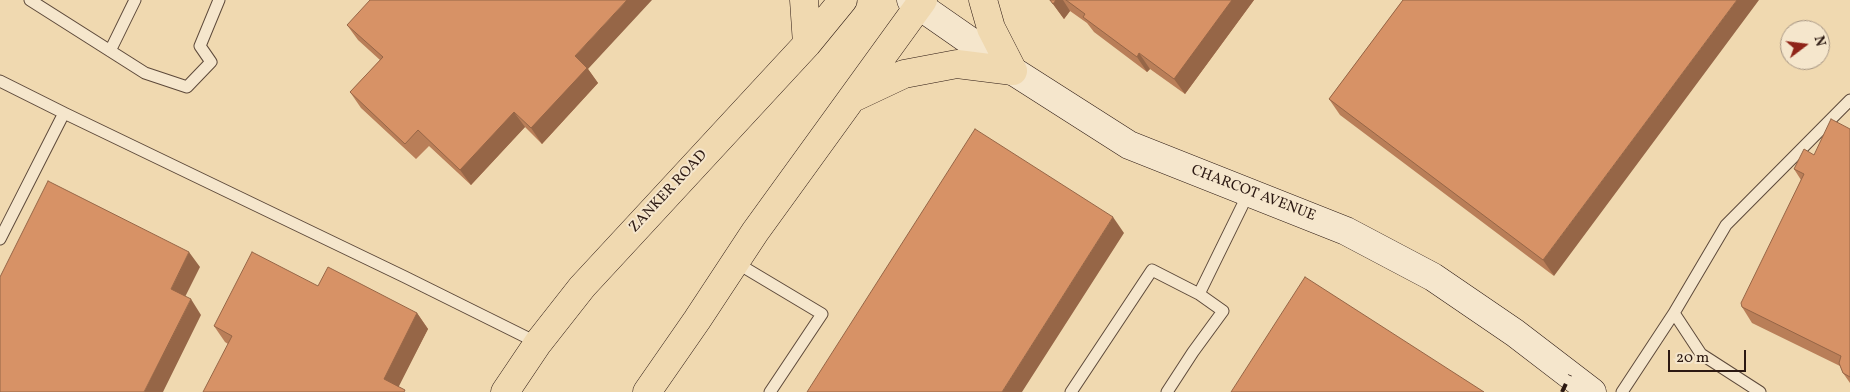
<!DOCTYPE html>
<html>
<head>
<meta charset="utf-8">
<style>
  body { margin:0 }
  #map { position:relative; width:1850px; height:392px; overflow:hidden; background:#f0d9b0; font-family:Vollkorn,serif }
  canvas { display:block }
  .north { position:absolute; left:1780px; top:20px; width:50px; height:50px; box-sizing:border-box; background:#f5e6cc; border:1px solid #a59482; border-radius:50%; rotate:75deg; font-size:14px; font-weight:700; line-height:20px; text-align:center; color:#2c1912 }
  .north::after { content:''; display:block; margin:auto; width:18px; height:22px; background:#8f2418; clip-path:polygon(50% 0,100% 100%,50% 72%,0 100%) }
  .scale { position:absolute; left:1668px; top:350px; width:78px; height:22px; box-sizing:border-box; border:2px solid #2c1912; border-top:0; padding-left:6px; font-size:15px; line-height:18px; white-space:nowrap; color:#2c1912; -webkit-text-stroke:4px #f5e6cc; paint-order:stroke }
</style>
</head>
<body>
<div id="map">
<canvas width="1850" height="392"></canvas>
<div class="north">N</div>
<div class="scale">20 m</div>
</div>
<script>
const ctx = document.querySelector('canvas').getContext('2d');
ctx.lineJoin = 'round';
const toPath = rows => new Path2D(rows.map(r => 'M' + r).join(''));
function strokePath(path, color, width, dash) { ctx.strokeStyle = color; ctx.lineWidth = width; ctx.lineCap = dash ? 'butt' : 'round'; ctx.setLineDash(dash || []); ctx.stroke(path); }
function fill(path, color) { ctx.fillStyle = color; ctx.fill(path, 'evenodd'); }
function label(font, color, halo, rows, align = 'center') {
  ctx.font = font + ' Vollkorn,serif'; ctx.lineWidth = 4; ctx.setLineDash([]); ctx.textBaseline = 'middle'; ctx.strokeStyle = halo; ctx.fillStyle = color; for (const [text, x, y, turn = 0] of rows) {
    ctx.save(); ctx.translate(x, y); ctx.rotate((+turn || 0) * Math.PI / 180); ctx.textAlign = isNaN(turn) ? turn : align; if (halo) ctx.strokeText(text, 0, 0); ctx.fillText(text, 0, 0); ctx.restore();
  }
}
const service = toPath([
  [30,0,145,73,187,87,211,62,200,46,219,0],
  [110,51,135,0],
  [0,81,64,113],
  [0,239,64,113,405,277,538,343],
  [735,262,822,314,770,392],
  [1071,392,1152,270,1199,294,1249,192],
  [1167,392,1193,352,1223,311,1199,294],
  [1622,392,1674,313],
  [1760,392,1701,354,1674,313,1726,225,1850,100]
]);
const secondary = toPath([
  [911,0,1013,71,1129,145,1346,231,1433,277,1515,333,1592,392]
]);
const primary = toPath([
  [804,0,807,44],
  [983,0,991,28,1013,71],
  [853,98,904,74,957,64,1013,71],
  [505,392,538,343,582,287,807,44,843,0],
  [647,392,697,320,755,232,923,0]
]);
const rail = toPath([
  [1562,392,1570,375]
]);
const wall = toPath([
  [1050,0,1254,0,1185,94,1150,69,1147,72,1094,32,1087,23,1070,11,1064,19],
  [1403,0,1554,276,1340,115,1329,99],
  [347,25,588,69,598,83,542,144,525,127,471,185,429,146,416,159,361,108,350,92,380,60,358,40],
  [1850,129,1850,383,1843,373,1840,366,1752,323,1742,307,1801,180,1794,169],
  [318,286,417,313,428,329,398,386,228,344,225,342,214,326]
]);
const shadedWall = toPath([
  [627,0,652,0,588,69,598,83,542,144,531,128,575,56],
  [1056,0,1063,0,1070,11,1064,19,1053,4],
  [1232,0,1254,0,1185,94,1174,79],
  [1737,0,1759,0,1554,276,1543,260],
  [1139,53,1150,69,1147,72,1137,57],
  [514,112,525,127,471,185,460,170],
  [1113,217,1124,233,1022,392,1002,392],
  [189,252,200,267,181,305,171,289],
  [191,299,201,315,163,392,144,392],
  [417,313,428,329,396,392,384,379]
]);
const building = toPath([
  [370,0,627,0,575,56,587,68,531,128,514,112,460,170,418,130,405,144,350,92,383,57,347,25,370,0],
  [1050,0,1056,0,1053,4,1050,0],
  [1066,0,1232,0,1174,79,1139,53,1137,57,1083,17,1085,14,1066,0],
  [1403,0,1737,0,1543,260,1329,99,1403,0],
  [1831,119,1850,129,1850,377,1843,373,1839,363,1841,356,1742,307,1741,303,1804,174,1794,169,1804,149,1814,155,1831,119],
  [975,129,1113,217,1002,392,807,392,975,129],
  [48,181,189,252,171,289,191,299,144,392,0,392,0,277,48,181],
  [252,252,318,286,328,267,417,313,384,379,405,390,404,392,203,392,232,336,214,326,252,252],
  [1305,277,1484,392,1231,392,1305,277]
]);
const streetNames = [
  ["ZANKER ROAD",669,192,-47],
  ["CHARCOT AVENUE",1253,194,21]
];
strokePath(service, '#5d493a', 13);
strokePath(secondary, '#2c1912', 29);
strokePath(primary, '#2c1912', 29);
strokePath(service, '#f5e6cc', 11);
strokePath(secondary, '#f5e6cc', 28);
strokePath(primary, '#f0d9b0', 28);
strokePath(rail, '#2c1912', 4, [9, 9]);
fill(wall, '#b97e58');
fill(shadedWall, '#966647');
fill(building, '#d79266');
strokePath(building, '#966647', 1);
label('15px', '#2c1912', '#f5e6cc', streetNames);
</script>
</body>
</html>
